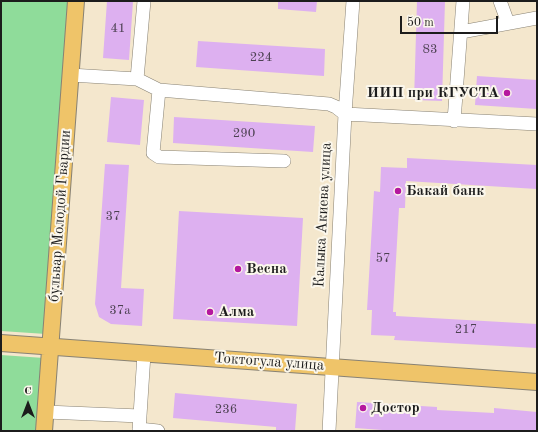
<!DOCTYPE html>
<html>
<head>
<meta charset="utf-8">
<style>
  body { margin:0 }
  #map { position:relative; width:538px; height:432px; overflow:hidden; background:#f4e7cd; font-family:"Old Standard TT",serif }
  canvas { display:block }
  .frame { position:absolute; inset:0; border:2px solid #1c1c1c; pointer-events:none }
  .north { position:absolute; left:8px; top:384px; width:40px; height:40px; -webkit-text-stroke:3px #fbf7ec; paint-order:stroke; rotate:0deg; font-size:11px; font-weight:700; line-height:16px; text-align:center; color:#1c1c1c }
  .north::after { content:''; display:block; margin:auto; width:14px; height:18px; background:#1c1c1c; clip-path:polygon(50% 0,100% 100%,50% 72%,0 100%) }
  .scale { position:absolute; left:400px; top:16px; width:98px; height:18px; box-sizing:border-box; border:2px solid #1c1c1c; border-top:0; padding-left:5px; font-size:12px; line-height:14px; white-space:nowrap; color:#1c1c1c; -webkit-text-stroke:3px #fbf7ec; paint-order:stroke }
</style>
</head>
<body>
<div id="map">
<canvas width="538" height="432"></canvas>
<div class="frame"></div>
<div class="north">С</div>
<div class="scale">50 m</div>
</div>
<script>
const ctx = document.querySelector('canvas').getContext('2d');
ctx.lineJoin = 'round';
function fill(path, color) { ctx.fillStyle = color; ctx.fill(path, 'evenodd'); }
const toPath = rows => new Path2D(rows.map(r => 'M' + r).join(''));
function strokePath(path, color, width, dash) { ctx.strokeStyle = color; ctx.lineWidth = width; ctx.lineCap = dash ? 'butt' : 'round'; ctx.setLineDash(dash || []); ctx.stroke(path); }
function label(font, color, halo, rows, align = 'center') {
  ctx.font = font + ' "Old Standard TT",serif'; ctx.lineWidth = 4; ctx.setLineDash([]); ctx.textBaseline = 'middle'; ctx.strokeStyle = halo; ctx.fillStyle = color; for (const [text, x, y, turn = 0] of rows) {
    ctx.save(); ctx.translate(x, y); ctx.rotate((+turn || 0) * Math.PI / 180); ctx.textAlign = isNaN(turn) ? turn : align; if (halo) ctx.strokeText(text, 0, 0); ctx.fillText(text, 0, 0); ctx.restore();
  }
}
const green = toPath([
  [1,1,69,1,46,334,1,331],
  [1,355,44,358,39,431,1,431]
]);
const building = toPath([
  [107,1,133,1,129,60,103,58],
  [278,1,317,1,316,12,278,9],
  [417,1,445,1,442,101,414,100],
  [198,41,325,49,324,76,196,67],
  [477,76,537,80,537,109,475,105],
  [111,97,144,100,140,145,107,142],
  [174,117,315,126,313,152,173,143],
  [407,158,537,165,537,189,406,181,405,208,399,208,393,312,396,312,396,316,537,324,537,348,394,340,395,336,371,335,372,310,367,310,374,191,380,192,381,167,407,168],
  [105,164,129,165,121,288,144,289,142,326,111,324,99,317,95,304],
  [179,211,303,218,297,326,173,319],
  [175,393,297,404,295,431,276,431,276,427,173,418],
  [357,402,437,407,437,410,494,413,494,408,537,412,537,431,396,431,355,428]
]);
const minor = toPath([
  [500,1,508,23],
  [461,32,537,18],
  [70,75,137,79,159,90,329,104,336,107,345,114,537,124],
  [137,79,144,1],
  [159,90,153,153,159,157,284,161],
  [454,121,463,1],
  [46,412,140,416],
  [139,429,158,431],
  [139,431,144,354],
  [329,431,345,114,353,1]
]);
const major = toPath([
  [1,343,537,382],
  [44,431,76,1]
]);
const markers = [
  [507,93,4,"#b5179e"],
  [398,191,4,"#b5179e"],
  [238,269,4,"#b5179e"],
  [210,312,4,"#b5179e"],
  [363,408,4,"#b5179e"]
];
const numberNames = [
  ["41",118,29],
  ["83",430,50],
  ["224",261,58],
  ["290",244,134],
  ["37",113,217],
  ["57",383,259],
  ["37a",120,311],
  ["217",466,330],
  ["236",226,410]
];
const poiNames = [
  ["ИИП при КГУСТА",499,93,"right"],
  ["Бакай банк",406,191],
  ["Весна",246,269],
  ["Алма",218,312],
  ["Достор",371,408]
];
const streetNames = [
  ["Калыка Акиева улица",323,215,-87],
  ["бульвар Молодой Гвардии",60,216,-86],
  ["Токтогула улица",269,362,4]
];
fill(green, '#8fdc9a');
fill(building, '#ddb0f0');
strokePath(minor, '#888274', 14);
strokePath(major, '#888274', 18);
strokePath(minor, '#fff', 13);
strokePath(major, '#efc469', 16);
for (const [x, y, r, color] of markers) { const dot = new Path2D(); dot.arc(x, y, r, 0, 2 * Math.PI); ctx.fillStyle = color; ctx.fill(dot); strokePath(dot, '#fbf7ec', 1.5); }
label('13px', '#4c4151', null, numberNames);
label('bold 15px', '#1c1c1c', '#fbf7ec', poiNames, 'left');
label('15px', '#1c1c1c', '#fbf7ec', streetNames);
</script>
</body>
</html>
